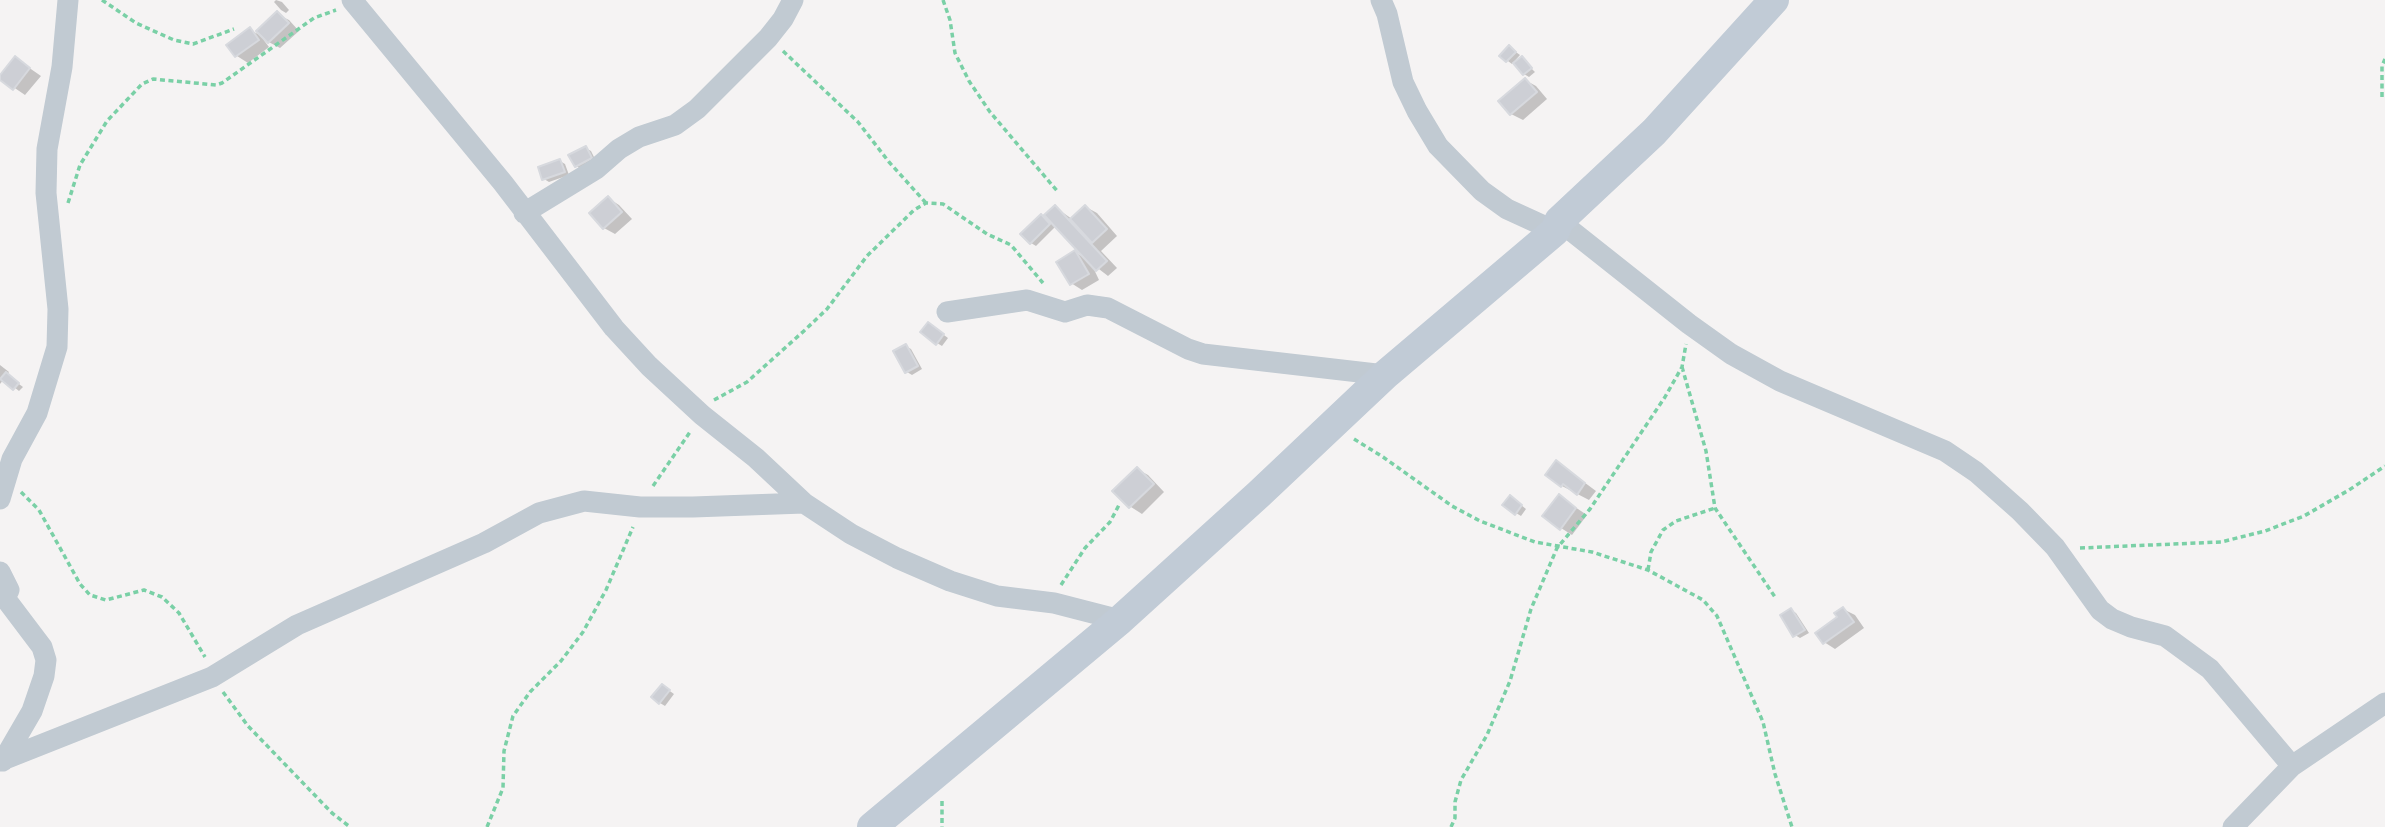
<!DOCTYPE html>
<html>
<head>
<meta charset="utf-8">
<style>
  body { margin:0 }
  canvas { display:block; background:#f5f3f3 }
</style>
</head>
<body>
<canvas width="2385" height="827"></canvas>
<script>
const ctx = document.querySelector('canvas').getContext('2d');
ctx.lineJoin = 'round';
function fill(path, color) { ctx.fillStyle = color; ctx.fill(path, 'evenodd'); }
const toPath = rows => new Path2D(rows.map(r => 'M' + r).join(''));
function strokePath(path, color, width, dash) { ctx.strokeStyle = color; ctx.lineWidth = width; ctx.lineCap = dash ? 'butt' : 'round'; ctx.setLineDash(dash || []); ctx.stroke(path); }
const shadow = toPath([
  [276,0,282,2,289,10,286,13,281,10,274,2],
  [277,14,289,20,299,31,280,48,263,39,269,47,248,63,237,56,229,45,250,30,262,36],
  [1509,47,1520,55,1512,64,1501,56],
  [15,58,41,76,25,95,0,78],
  [1522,59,1535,72,1529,77,1524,74],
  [1525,80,1536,86,1547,99,1523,120,1511,114],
  [586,148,591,151,596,161,581,169,576,166],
  [560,161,565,164,569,175,549,182,544,179],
  [608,198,619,205,632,219,615,234,604,228],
  [1055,207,1072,219,1086,207,1097,213,1117,236,1101,251,1117,268,1108,276,1091,263,1099,280,1082,290,1071,283,1075,252,1085,258,1056,226,1036,246,1031,243,1041,216,1052,222],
  [933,327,948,338,942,346,937,343],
  [906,346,911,349,922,369,912,375,907,372,895,352],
  [0,365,9,372,7,375,23,387,19,391,4,379,0,384],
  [1557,462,1596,491,1589,500,1562,486],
  [1137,469,1148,475,1164,492,1142,514,1131,507,1115,491],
  [1560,497,1587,515,1572,535,1561,528],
  [1515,500,1526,509,1521,516,1516,513],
  [1843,609,1855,615,1864,628,1835,649,1824,642],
  [1791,610,1796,613,1809,633,1800,638,1795,635],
  [667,689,674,694,665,706,660,703]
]);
const building = toPath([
  [277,11,289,23,268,43,256,31,277,11],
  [250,27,259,40,235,57,226,45,250,27],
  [1509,45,1516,52,1506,62,1499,56,1509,45],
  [15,56,30,68,13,90,0,80,0,75,15,56],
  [1522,56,1532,68,1523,75,1513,63,1522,56],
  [1525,78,1537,92,1510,115,1498,101,1525,78],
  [586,146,592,158,575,167,568,155,586,146],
  [560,159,565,172,542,180,538,167,560,159],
  [608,196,622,212,603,229,589,213,608,196],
  [1055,205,1107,261,1096,271,1044,215,1055,205],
  [1085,205,1107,229,1092,243,1070,219,1085,205],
  [1041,214,1050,224,1030,244,1020,234,1041,214],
  [1075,250,1089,274,1070,285,1056,262,1075,250],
  [928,322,944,334,936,345,920,332,928,322],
  [906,344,918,366,905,373,893,351,906,344],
  [6,372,19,383,13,390,0,379,6,372],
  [1556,460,1585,483,1577,495,1563,484,1561,487,1545,475,1556,460],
  [1137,467,1154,484,1129,508,1112,491,1137,467],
  [1559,494,1576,508,1560,530,1542,516,1559,494],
  [1510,495,1522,505,1515,515,1502,505,1510,495],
  [1843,607,1854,622,1823,644,1815,633,1837,617,1834,613,1843,607],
  [1791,608,1805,630,1793,637,1780,615,1791,608],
  [662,684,670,690,659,704,651,697,662,684]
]);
const path = toPath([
  [102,0,136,23,174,40,193,44,234,29],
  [943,0,950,20,955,53,969,81,990,112,1058,192],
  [783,51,858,122,889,162,926,203],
  [2382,97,2382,66,2385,59],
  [68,203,80,165,107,121,142,84,153,79,216,85,222,83,314,18,336,10],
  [1682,367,1706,451,1715,508,1775,597],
  [714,400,747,382,805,330,827,309,867,256,914,210,926,203,943,204,987,234,1011,245,1043,283],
  [1354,439,1383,457,1452,506,1480,521,1535,542,1592,552,1648,570,1703,600,1717,616,1763,722,1775,774,1792,827],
  [653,486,690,432],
  [21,492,39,510,80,584,90,595,106,600,144,590,162,597,179,613,205,657],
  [2080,548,2221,542,2265,531,2304,516,2349,490,2385,466],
  [1648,570,1651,552,1663,530,1676,521,1715,508],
  [1061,585,1085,548,1110,522,1119,505],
  [223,692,248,726,332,813,350,827],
  [942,801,942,827],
  [487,827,503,788,504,751,513,716,530,692,561,661,583,632,606,590,633,527],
  [1451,827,1455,818,1455,802,1461,780,1487,735,1510,681,1531,609,1557,548,1590,509,1665,397,1682,367,1686,344]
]);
const street = toPath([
  [352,0,503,183,614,328,649,366,702,415,756,458,804,503,851,534,897,558,950,581,997,596,1054,603,1120,620],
  [1381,0,1387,14,1403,82,1417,111,1438,146,1482,191,1507,209,1555,231],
  [524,213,596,169,619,149,639,137,675,125,697,109,768,38,783,19,793,0],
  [1559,221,1689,324,1731,354,1780,381,1945,451,1976,472,2020,511,2055,547,2100,610,2112,619,2131,627,2165,636,2210,669,2292,766],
  [947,312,1027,300,1065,312,1087,305,1108,308,1188,349,1203,354,1385,375],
  [0,499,12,459,37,413,57,347,58,309,46,193,47,149,62,67,68,0],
  [0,572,9,590,5,598,42,647,46,660,44,676,32,711,3,761],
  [0,761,212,677,297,625,484,543,539,513,584,501,640,507,693,507,804,503],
  [2233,827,2292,766,2385,703]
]);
const secondary = toPath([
  [872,827,1120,620,1259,494,1385,375,1555,231,1559,221,1654,132,1774,0]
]);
fill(shadow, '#0003');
fill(building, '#cdcfd5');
strokePath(building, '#d7d9de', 2);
strokePath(path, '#7ad0a6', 3.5, [5, 3.5]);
strokePath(street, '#c1cad2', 21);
strokePath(secondary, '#c1cbd6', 30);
</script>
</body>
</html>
